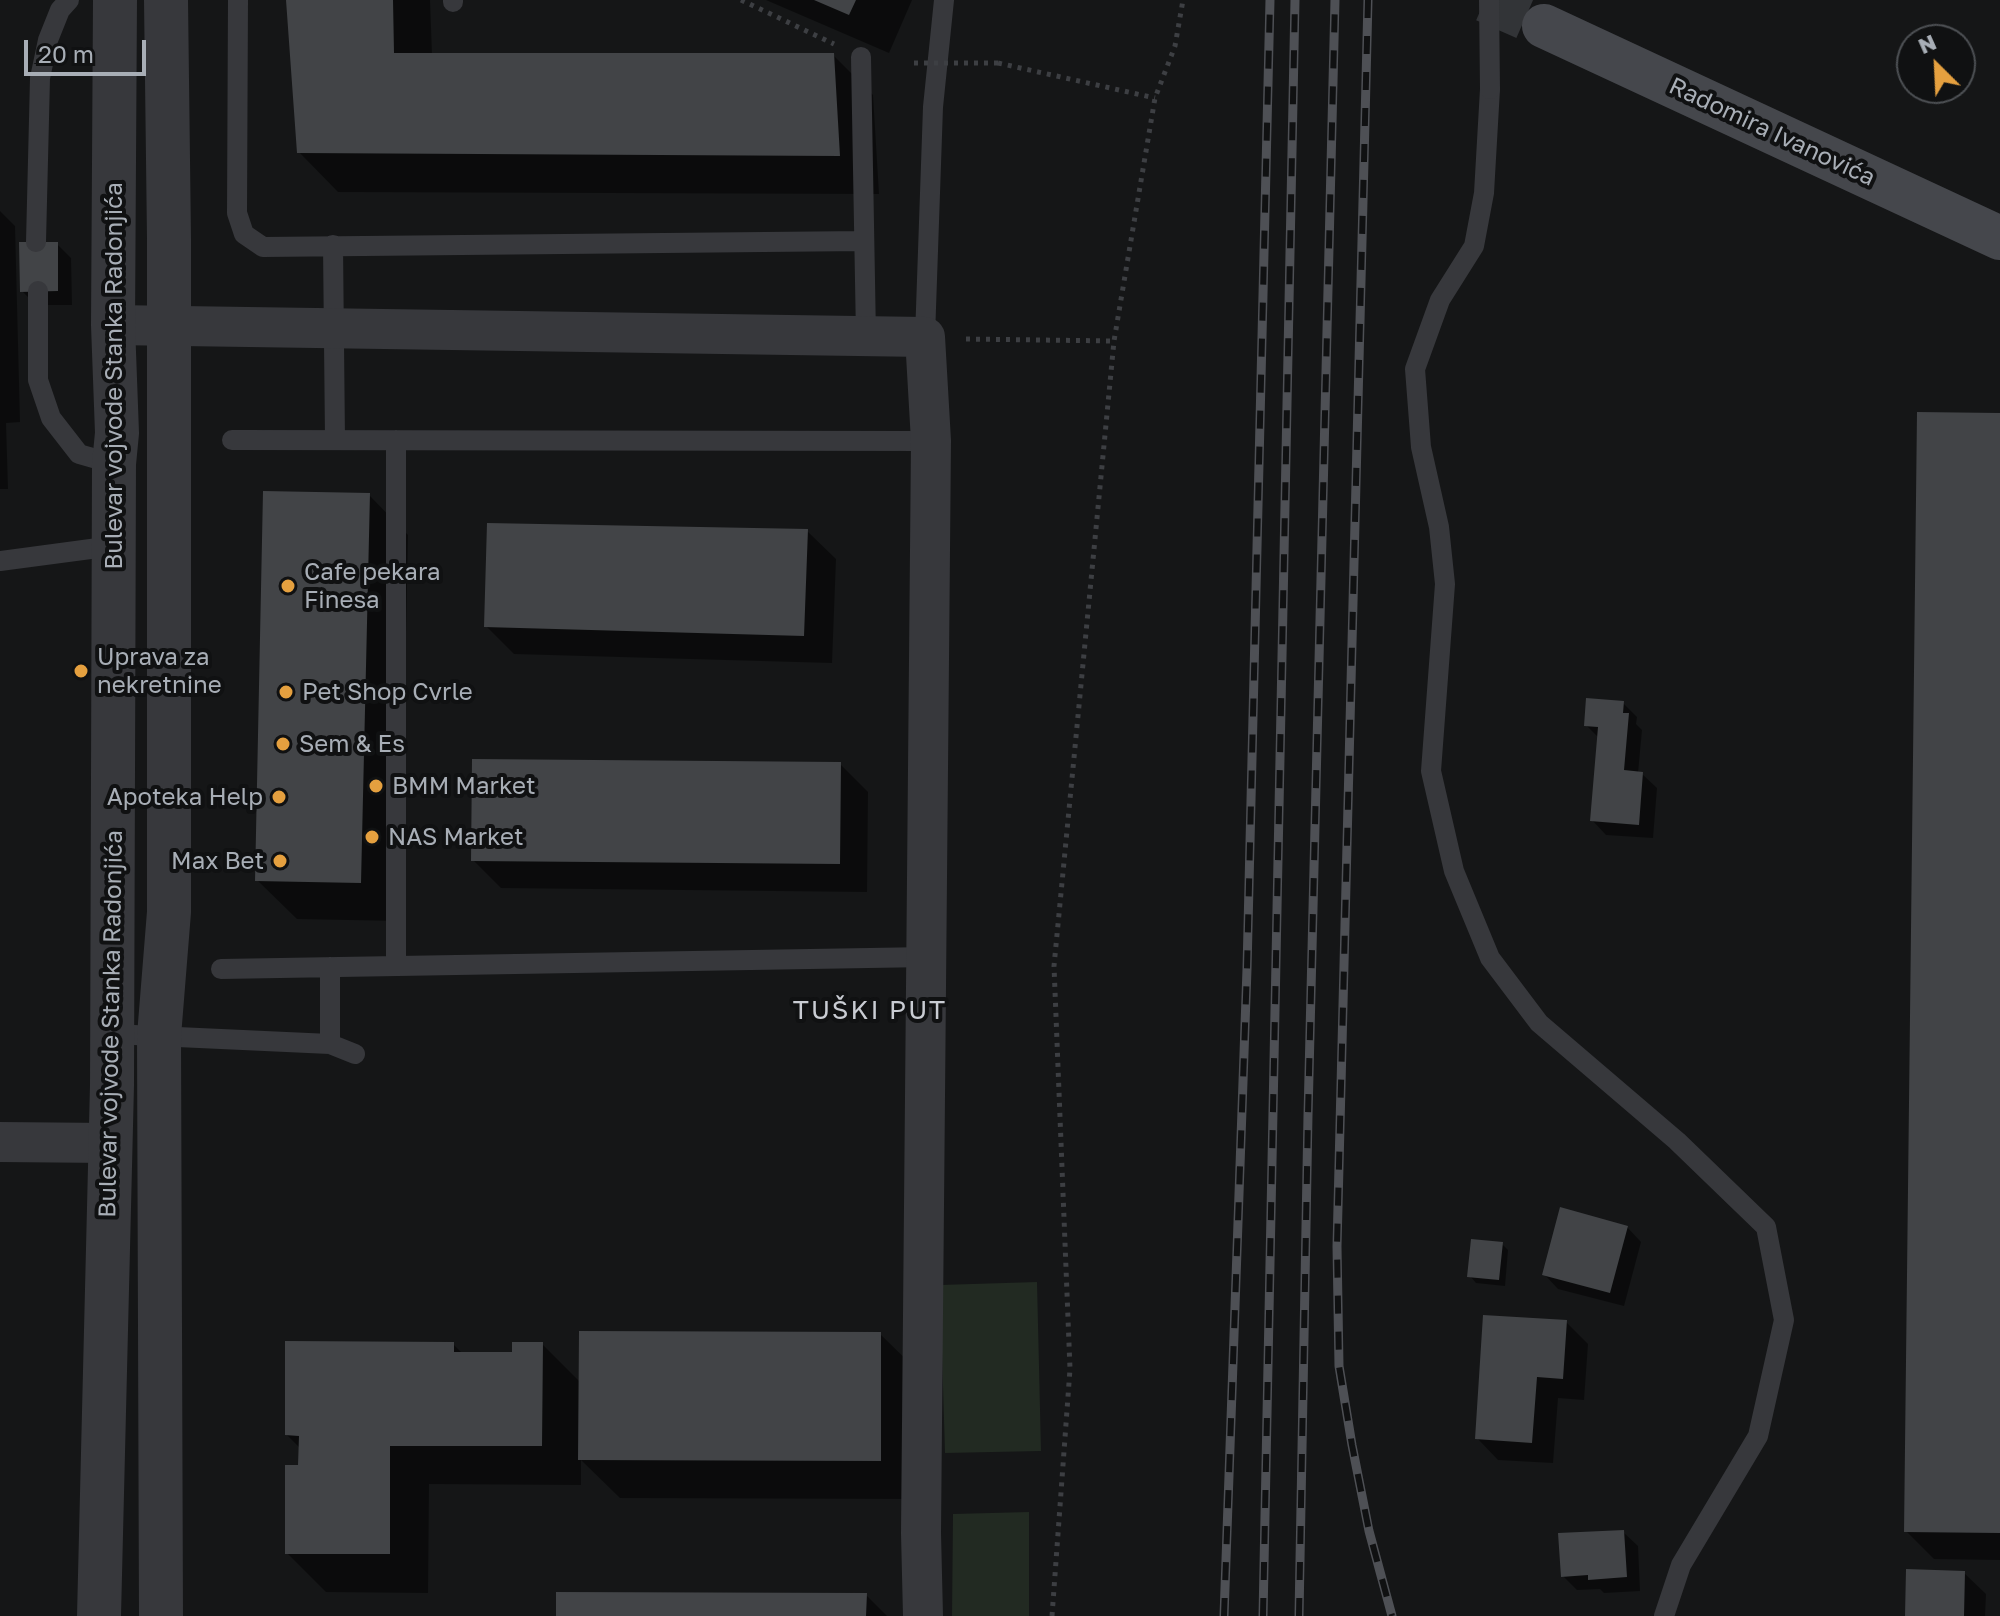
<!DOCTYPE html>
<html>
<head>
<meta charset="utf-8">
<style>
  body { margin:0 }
  #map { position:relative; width:2000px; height:1616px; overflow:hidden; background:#151617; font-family:"Golos Text",sans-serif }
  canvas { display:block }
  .north { position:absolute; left:1896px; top:24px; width:80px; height:80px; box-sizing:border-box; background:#101112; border:2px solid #4d5054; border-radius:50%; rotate:336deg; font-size:22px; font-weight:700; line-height:32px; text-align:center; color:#a8aeb6 }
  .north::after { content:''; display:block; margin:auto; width:28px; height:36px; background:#e5a03f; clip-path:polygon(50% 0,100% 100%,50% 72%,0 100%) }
  .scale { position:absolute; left:24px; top:40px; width:122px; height:36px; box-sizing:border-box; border:4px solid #a8aeb6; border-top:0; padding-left:10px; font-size:24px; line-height:28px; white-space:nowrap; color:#a8aeb6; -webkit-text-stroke:6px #101112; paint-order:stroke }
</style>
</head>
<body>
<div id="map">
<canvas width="2000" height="1616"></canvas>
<div class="north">N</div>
<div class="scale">20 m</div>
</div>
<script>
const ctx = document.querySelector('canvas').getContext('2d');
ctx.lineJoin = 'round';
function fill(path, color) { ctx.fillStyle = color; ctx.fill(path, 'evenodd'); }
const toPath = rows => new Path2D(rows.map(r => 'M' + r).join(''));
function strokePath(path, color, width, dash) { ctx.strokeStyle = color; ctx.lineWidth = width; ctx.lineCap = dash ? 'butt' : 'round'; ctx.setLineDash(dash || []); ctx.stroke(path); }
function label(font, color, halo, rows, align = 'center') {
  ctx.font = font + ' "Golos Text",sans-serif'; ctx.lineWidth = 8; ctx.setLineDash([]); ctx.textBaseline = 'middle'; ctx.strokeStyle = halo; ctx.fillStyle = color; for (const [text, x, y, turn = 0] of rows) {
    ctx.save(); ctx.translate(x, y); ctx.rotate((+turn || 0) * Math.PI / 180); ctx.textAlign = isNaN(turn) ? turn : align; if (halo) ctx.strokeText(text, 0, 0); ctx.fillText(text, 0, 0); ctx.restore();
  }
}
const green = toPath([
  [1037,1282,1041,1451,945,1453,940,1285],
  [1029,1512,1029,1616,952,1616,953,1514]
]);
const shadow = toPath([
  [288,0,430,0,432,55,833,55,873,95,879,194,338,192,299,152],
  [766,0,912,0,889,53],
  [0,211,15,226,20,422,6,423,8,489,0,489],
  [57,244,71,258,72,305,36,305,22,291],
  [2000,415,2000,1560,1934,1559,1906,1531],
  [369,495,408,535,400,921,297,919,257,880],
  [807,531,836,559,832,663,514,654,486,626],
  [1623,703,1637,717,1636,724,1642,730,1638,773,1642,774,1657,788,1653,838,1606,835,1592,820,1599,738,1586,725],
  [840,764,868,792,867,892,501,888,473,860],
  [1627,1227,1641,1242,1624,1306,1558,1289,1544,1274],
  [1502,1244,1508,1250,1505,1286,1476,1283,1470,1276],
  [1566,1322,1588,1344,1584,1400,1558,1398,1553,1463,1498,1460,1477,1438],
  [880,1334,920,1373,919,1499,620,1498,581,1460,581,1485,429,1484,428,1593,326,1592,287,1553,300,1467,301,1449,287,1435,453,1344,463,1354,514,1354,542,1344,581,1383],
  [1623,1532,1638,1546,1640,1591,1604,1593,1600,1589,1577,1590,1563,1576],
  [1964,1573,1986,1594,1985,1616,1907,1616],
  [866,1595,887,1616,558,1616]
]);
const building = toPath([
  [286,0,393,0,394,53,834,53,840,156,297,153],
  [814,0,856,0,849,15],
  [19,242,58,242,58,291,20,292],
  [1917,412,2000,413,2000,1533,1904,1532],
  [263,491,370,493,361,883,255,881],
  [487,523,808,529,804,636,484,627],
  [1586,698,1624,701,1623,713,1629,713,1624,770,1643,772,1639,825,1590,821,1598,727,1584,726],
  [472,759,841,762,840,864,471,861],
  [1560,1207,1628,1226,1610,1293,1542,1275],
  [1471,1239,1503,1242,1499,1280,1467,1277],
  [1483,1315,1567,1320,1563,1379,1537,1377,1532,1443,1475,1439],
  [579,1331,881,1332,881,1461,578,1460],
  [285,1341,454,1342,454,1352,512,1352,512,1342,543,1342,542,1446,390,1446,390,1554,285,1554,285,1465,298,1465,299,1436,285,1435],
  [1624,1530,1627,1577,1588,1580,1588,1575,1561,1577,1558,1533],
  [1906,1569,1965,1571,1964,1616,1905,1616],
  [556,1592,867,1593,866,1616,556,1616]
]);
const secondaryTunnel = toPath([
  [1485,0,1544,26]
]);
const path = toPath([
  [741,0,834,44],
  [998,63,1155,98],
  [966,339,1114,341],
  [1052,1616,1070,1369,1054,966,1114,341,1155,98,1175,46,1183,0]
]);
const service = toPath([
  [238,0,237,213,244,234,263,247,864,241],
  [453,2,453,0],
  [861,57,866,336],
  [1490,89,1484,193,1474,246,1440,300,1415,369,1421,447,1439,527,1445,584,1431,771,1454,871,1490,958,1539,1023,1677,1141,1766,1227,1784,1320,1758,1436,1681,1565,1664,1616],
  [36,242,40,78,48,40,60,10,69,0],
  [333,245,335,440],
  [38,291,38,380,51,418,79,454,114,464],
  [925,337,933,107,944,0],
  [232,440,931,441],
  [0,561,113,546],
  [396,966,396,440],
  [221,969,928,957],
  [112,1034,330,1044,355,1054],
  [330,1044,330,967]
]);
const minor = toPath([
  [113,325,925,337,931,441,921,1533,923,1616],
  [0,1142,110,1143]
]);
const tertiary = toPath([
  [99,1616,112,1085,114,464,117,433,113,325,115,0],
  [161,1616,159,1036,169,912,169,239,166,0]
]);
const secondary = toPath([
  [1544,26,2000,238]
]);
const rail = toPath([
  [1368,0,1337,1246,1339,1366,1352,1445,1369,1531,1392,1616],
  [1224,1616,1247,969,1270,0],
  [1263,1616,1295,0],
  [1299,1616,1308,1115,1335,0]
]);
const pathBridge = toPath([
  [914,63,998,63]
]);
const serviceBridge = toPath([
  [1489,0,1490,89]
]);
const markers = [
  [288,586,8,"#e5a03f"],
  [81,671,8,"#e5a03f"],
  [286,692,8,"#e5a03f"],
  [283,744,8,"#e5a03f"],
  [376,786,8,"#e5a03f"],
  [279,797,8,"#e5a03f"],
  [372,837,8,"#e5a03f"],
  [280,861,8,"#e5a03f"]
];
const streetNames = [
  ["Radomira Ivanovića",1772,132,25],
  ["Bulevar vojvode Stanka Radonjića",114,376,-90],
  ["Bulevar vojvode Stanka Radonjića",111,1024,-89]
];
const poiNames = [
  ["Cafe pekara",304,572],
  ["Finesa",304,600],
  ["Uprava za",97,657],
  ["nekretnine",97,685],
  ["Pet Shop Cvrle",302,692],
  ["Sem & Es",299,744],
  ["BMM Market",392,786],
  ["Apoteka Help",263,797,"right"],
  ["NAS Market",388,837],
  ["Max Bet",264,861,"right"]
];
const neighbourhoodNames = [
  ["TUŠKI PUT",870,1011]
];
fill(green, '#222a22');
fill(shadow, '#0007');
fill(building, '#424447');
strokePath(secondaryTunnel, '#323437', 44, [44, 22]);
strokePath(path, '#3d3f43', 5, [4, 6]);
strokePath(service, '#37383c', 20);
strokePath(minor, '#37383c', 40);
strokePath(tertiary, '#37383c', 44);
strokePath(secondary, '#45474c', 44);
strokePath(rail, '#4e5055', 9);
strokePath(rail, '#101112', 6, [18]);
strokePath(pathBridge, '#3d3f43', 5, [4, 6]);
strokePath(serviceBridge, '#37383c', 20);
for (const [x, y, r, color] of markers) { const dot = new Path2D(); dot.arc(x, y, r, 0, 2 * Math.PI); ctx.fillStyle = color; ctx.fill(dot); strokePath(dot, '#101112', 3); }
label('24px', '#a8aeb6', '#101112', streetNames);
label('24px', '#a8aeb6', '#101112', poiNames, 'left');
ctx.letterSpacing = '2px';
label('26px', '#c9ccd3', '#101112', neighbourhoodNames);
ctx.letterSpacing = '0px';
</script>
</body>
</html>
